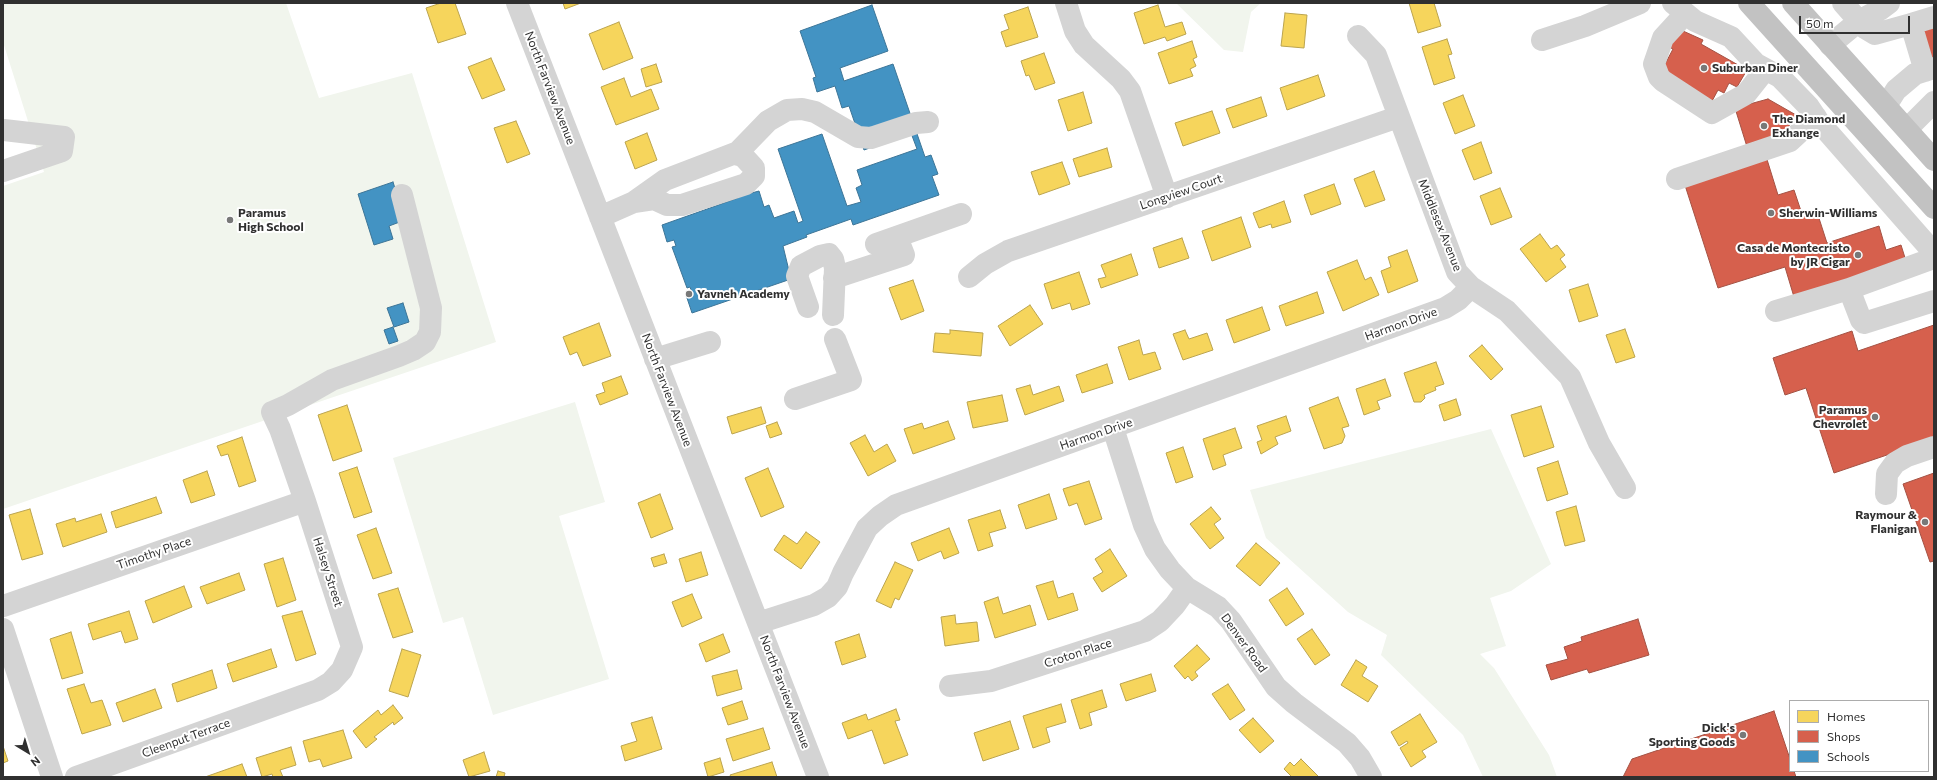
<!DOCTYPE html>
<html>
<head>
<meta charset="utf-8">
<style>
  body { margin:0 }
  #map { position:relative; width:1937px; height:780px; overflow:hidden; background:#fff; font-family:Commissioner,sans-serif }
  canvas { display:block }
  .frame { position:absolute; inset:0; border:4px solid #303030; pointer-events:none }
  .legend { position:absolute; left:1789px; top:700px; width:140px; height:72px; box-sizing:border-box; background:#fff; border:1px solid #acacac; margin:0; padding:5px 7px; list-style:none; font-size:12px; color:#303030 }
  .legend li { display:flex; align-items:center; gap:8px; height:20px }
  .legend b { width:20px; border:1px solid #acacac }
  .north { position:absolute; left:8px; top:732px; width:40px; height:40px; -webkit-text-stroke:3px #fff; paint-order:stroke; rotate:142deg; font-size:11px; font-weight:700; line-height:16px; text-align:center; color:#303030 }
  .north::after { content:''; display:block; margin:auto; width:14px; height:18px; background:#303030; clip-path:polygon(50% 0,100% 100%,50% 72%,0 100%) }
  .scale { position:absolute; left:1799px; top:16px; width:111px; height:18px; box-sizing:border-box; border:2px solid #303030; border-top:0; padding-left:5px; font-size:12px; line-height:14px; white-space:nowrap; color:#303030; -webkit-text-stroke:3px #fff; paint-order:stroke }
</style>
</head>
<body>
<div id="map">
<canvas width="1937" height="780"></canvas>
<div class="frame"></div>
<ul class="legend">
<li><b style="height:11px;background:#f6d55c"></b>Homes</li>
<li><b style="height:11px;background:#d6604d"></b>Shops</li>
<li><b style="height:11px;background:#4393c3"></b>Schools</li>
</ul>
<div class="north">N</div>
<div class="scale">50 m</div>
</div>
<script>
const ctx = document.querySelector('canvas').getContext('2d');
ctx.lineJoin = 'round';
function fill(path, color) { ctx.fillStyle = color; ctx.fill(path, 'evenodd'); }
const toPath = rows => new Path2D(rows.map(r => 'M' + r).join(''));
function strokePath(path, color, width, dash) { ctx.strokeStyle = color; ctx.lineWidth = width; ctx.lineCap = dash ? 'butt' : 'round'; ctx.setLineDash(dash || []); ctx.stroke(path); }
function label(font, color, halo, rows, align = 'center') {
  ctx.font = font + ' Commissioner,sans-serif'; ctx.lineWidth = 4; ctx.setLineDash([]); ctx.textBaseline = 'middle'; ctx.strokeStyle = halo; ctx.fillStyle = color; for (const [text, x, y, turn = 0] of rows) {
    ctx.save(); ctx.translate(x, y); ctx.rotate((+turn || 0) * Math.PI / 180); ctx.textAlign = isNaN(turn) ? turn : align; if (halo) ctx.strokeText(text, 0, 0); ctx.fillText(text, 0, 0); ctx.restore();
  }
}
const green = toPath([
  [3,3,286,3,319,98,412,73,496,342,3,509,3,186,44,172,3,42],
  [1176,3,1261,3,1251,12,1243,52,1224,50],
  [575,402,605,502,559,516,609,679,493,715,463,617,443,623,393,458],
  [1491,429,1551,564,1511,591,1490,598,1506,646,1480,654,1494,668,1549,755,1557,777,1483,777,1463,735,1381,655,1387,635,1348,612,1266,538,1250,490]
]);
const homes = toPath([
  [441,3,455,3,466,34,438,43,426,8,441,3],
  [563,3,581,3,565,9,563,3],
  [1409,3,1434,3,1441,26,1418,33,1409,3],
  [1158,5,1165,27,1182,22,1186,34,1167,41,1165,37,1144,44,1134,13,1158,5],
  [1028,7,1038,37,1006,47,1001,32,1009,29,1004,15,1028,7],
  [1285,13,1307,15,1304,48,1281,46,1285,13],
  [619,22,633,58,603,70,589,34,619,22],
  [1447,39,1452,54,1448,55,1455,78,1434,85,1422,47,1447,39],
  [1192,41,1197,57,1193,59,1196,66,1190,69,1193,76,1169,84,1158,53,1192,41],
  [1044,53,1055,83,1035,90,1029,75,1026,76,1021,61,1044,53],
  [491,58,505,90,482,99,468,67,491,58],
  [656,64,662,82,646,87,641,69,656,64],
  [1318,75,1325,96,1287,110,1280,88,1318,75],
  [624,78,631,97,651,89,659,109,616,125,601,87,624,78],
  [1083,92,1092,123,1068,131,1058,100,1083,92],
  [1463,95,1475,126,1455,134,1443,103,1463,95],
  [1261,97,1267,116,1233,128,1226,109,1261,97],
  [1212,111,1220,133,1183,146,1175,123,1212,111],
  [516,121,530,154,507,163,494,128,516,121],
  [647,133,657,160,635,169,625,142,647,133],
  [1481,142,1492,173,1474,180,1462,150,1481,142],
  [1107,148,1112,167,1079,177,1073,159,1107,148],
  [1062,162,1070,184,1039,195,1031,172,1062,162],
  [1374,171,1385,200,1365,207,1354,179,1374,171],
  [1334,184,1341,204,1311,215,1304,195,1334,184],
  [1500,188,1512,217,1491,225,1480,196,1500,188],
  [1284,201,1291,222,1272,228,1271,224,1259,228,1253,213,1284,201],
  [1241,217,1251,247,1212,261,1202,231,1241,217],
  [1540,234,1551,249,1557,245,1565,255,1560,259,1566,267,1546,282,1520,249,1540,234],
  [1182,238,1189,258,1159,268,1153,248,1182,238],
  [1407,250,1418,281,1388,293,1381,271,1391,267,1388,257,1407,250],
  [1131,254,1138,275,1101,288,1098,279,1106,277,1101,265,1131,254],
  [1357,260,1365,280,1371,277,1379,295,1343,311,1327,272,1357,260],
  [1079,272,1090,304,1072,310,1070,303,1052,309,1044,284,1079,272],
  [913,280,924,311,901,320,889,288,913,280],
  [1588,284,1598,316,1579,322,1569,290,1588,284],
  [1317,292,1324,313,1286,326,1279,306,1317,292],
  [1030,305,1043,324,1010,346,998,326,1030,305],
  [1262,307,1270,330,1234,343,1226,320,1262,307],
  [599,323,611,356,583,366,577,352,570,355,563,337,599,323],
  [1625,329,1635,357,1616,363,1606,335,1625,329],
  [950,330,983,333,981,356,933,352,935,333,950,334,950,330],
  [1185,330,1189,339,1207,333,1213,350,1183,360,1173,334,1185,330],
  [1139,340,1143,355,1155,352,1161,369,1129,380,1118,347,1139,340],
  [1482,345,1503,369,1491,380,1469,356,1482,345],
  [1436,362,1444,384,1435,387,1436,390,1424,395,1425,398,1421,402,1414,402,1404,373,1436,362],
  [1107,364,1113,383,1082,393,1076,375,1107,364],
  [621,376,628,394,600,405,596,395,605,392,602,383,621,376],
  [1385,379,1391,396,1377,401,1380,409,1364,415,1356,389,1385,379],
  [1030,385,1033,395,1059,386,1064,401,1025,415,1016,389,1030,385],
  [1002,395,1008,421,973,428,967,402,1002,395],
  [1338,397,1349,426,1342,428,1345,436,1342,443,1324,449,1309,408,1338,397],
  [1456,399,1461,415,1444,421,1439,405,1456,399],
  [347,405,362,451,333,461,318,415,347,405],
  [1541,406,1554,447,1524,457,1511,415,1541,406],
  [761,407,766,423,732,434,727,417,761,407],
  [1286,416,1291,431,1275,437,1278,444,1261,454,1257,442,1262,440,1257,426,1286,416],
  [948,421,955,439,913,454,904,429,922,423,924,429,948,421],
  [777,422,782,434,770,438,766,426,777,422],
  [1235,428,1242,448,1223,455,1226,465,1213,470,1203,439,1235,428],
  [865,435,874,452,887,444,896,461,868,476,850,443,865,435],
  [242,437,256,481,239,487,228,454,221,456,217,446,242,437],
  [1183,447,1193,477,1176,483,1166,453,1183,447],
  [1558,461,1568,494,1547,501,1537,468,1558,461],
  [357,467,372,512,354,518,339,473,357,467],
  [768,468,784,507,761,517,745,478,768,468],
  [207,471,215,495,191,503,183,480,207,471],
  [1089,481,1102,519,1085,525,1077,503,1069,506,1063,489,1089,481],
  [660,494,673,529,651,538,638,503,660,494],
  [1049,494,1057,519,1026,529,1018,505,1049,494],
  [156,497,162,513,116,528,111,512,156,497],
  [1576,506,1585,541,1565,546,1556,512,1576,506],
  [1211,507,1221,519,1214,524,1224,538,1210,549,1190,524,1211,507],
  [30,509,43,554,22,560,9,515,30,509],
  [1000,510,1006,528,989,533,993,546,978,551,968,520,1000,510],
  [101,514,107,532,63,547,56,524,75,518,76,522,101,514],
  [376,528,392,573,373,579,357,535,376,528],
  [949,528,959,553,944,559,941,551,918,561,911,543,949,528],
  [806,532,820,542,801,569,774,550,784,535,797,544,806,532],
  [1256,543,1280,563,1260,586,1236,566,1256,543],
  [1110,549,1127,576,1102,592,1093,578,1103,572,1095,559,1110,549],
  [701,552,708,575,686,582,679,559,701,552],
  [664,554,667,563,654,567,651,558,664,554],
  [283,558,296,600,277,607,264,564,283,558],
  [895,562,913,570,899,600,895,598,891,608,876,601,895,562],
  [239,573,245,590,207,604,200,587,239,573],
  [1053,581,1058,598,1073,593,1078,610,1048,620,1036,586,1053,581],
  [184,586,192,607,153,623,145,601,184,586],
  [398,588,413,632,393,638,378,594,398,588],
  [1287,588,1304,614,1286,626,1269,600,1287,588],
  [692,594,702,618,682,627,672,602,692,594],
  [998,597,1003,614,1030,605,1036,625,995,638,984,602,998,597],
  [129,611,138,639,125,643,121,631,93,640,88,624,129,611],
  [302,611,316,654,296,661,282,616,302,611],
  [955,615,956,624,977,622,979,641,945,646,941,617,955,615],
  [1312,629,1330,655,1315,665,1297,639,1312,629],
  [71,632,83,673,62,679,50,639,71,632],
  [723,634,730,652,706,662,699,644,723,634],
  [859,634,866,657,842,665,835,642,859,634],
  [1197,645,1210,659,1195,672,1198,676,1192,681,1188,676,1185,679,1174,666,1197,645],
  [271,649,277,667,233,682,227,664,271,649],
  [402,649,421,655,408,697,389,691,402,649],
  [1356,660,1367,667,1362,676,1378,686,1368,702,1341,685,1356,660],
  [212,670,217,688,177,702,172,684,212,670],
  [737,670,742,689,717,696,712,676,737,670],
  [1151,674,1156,691,1126,701,1120,684,1151,674],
  [84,684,91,703,102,700,111,725,82,734,67,689,84,684],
  [1228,684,1245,710,1230,720,1212,694,1228,684],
  [155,689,162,708,123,722,116,703,155,689],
  [1102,690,1107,707,1089,713,1092,725,1080,729,1071,700,1102,690],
  [742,701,748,719,728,725,722,708,742,701],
  [1061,704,1066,722,1046,728,1050,742,1033,748,1023,716,1061,704],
  [393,705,403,718,394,725,393,722,374,737,377,739,366,748,353,731,378,710,381,715,393,705],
  [896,709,900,720,895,721,908,755,884,764,872,730,848,739,842,723,866,714,868,720,896,709],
  [1420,714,1437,742,1422,751,1426,757,1411,767,1400,748,1408,743,1407,741,1399,746,1391,732,1420,714],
  [652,717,662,749,625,761,621,746,637,741,631,723,652,717],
  [1253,718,1274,741,1260,753,1239,730,1253,718],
  [1010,721,1019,749,983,761,974,733,1010,721],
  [763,728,770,749,733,761,726,739,763,728],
  [343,730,352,758,323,767,320,759,309,762,303,741,343,730],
  [3,746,8,761,3,763,3,746],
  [291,747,296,765,280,770,283,777,273,777,272,774,262,777,256,758,291,747],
  [484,752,490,771,469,777,463,760,484,752],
  [720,758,724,772,708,777,704,763,720,758],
  [1301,759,1319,777,1292,777,1284,769,1290,762,1294,766,1301,759],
  [772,762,777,777,731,777,730,775,772,762],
  [242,764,247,777,205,777,242,764],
  [498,771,505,773,504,777,496,777,498,771]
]);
const shops = toPath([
  [1934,24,1934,61,1919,28,1934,24],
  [1683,31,1703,40,1701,44,1747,70,1737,87,1729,83,1724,93,1718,90,1711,103,1664,70,1664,66,1673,49,1669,47,1683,31],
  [1768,99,1796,115,1781,138,1748,150,1735,108,1768,99],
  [1765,153,1778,195,1794,190,1803,217,1817,212,1827,243,1879,226,1886,250,1901,245,1906,261,1794,297,1785,267,1718,288,1683,179,1765,153],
  [1934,325,1934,439,1834,473,1806,388,1785,395,1773,358,1852,331,1858,351,1934,325],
  [1934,473,1934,561,1930,562,1903,484,1934,473],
  [1638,619,1649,655,1589,673,1587,669,1551,680,1546,665,1568,659,1564,647,1582,641,1581,637,1638,619],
  [1774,711,1790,759,1790,771,1794,771,1796,777,1623,777,1632,759,1774,711]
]);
const schools = toPath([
  [872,5,888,51,840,68,844,81,893,64,925,157,931,155,938,174,932,176,939,195,853,225,851,219,806,235,807,237,783,246,791,279,692,313,686,295,692,293,690,287,687,288,672,247,676,246,674,240,667,242,662,225,738,198,740,196,759,191,764,207,769,205,774,218,794,211,798,223,803,221,778,149,822,134,847,206,861,202,856,188,862,185,857,170,917,149,911,133,864,150,849,106,842,108,835,86,817,92,813,78,816,77,800,31,872,5],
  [393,182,405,220,389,226,393,239,374,245,358,194,393,182],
  [403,303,409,322,394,327,387,308,403,303],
  [393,327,398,341,389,344,384,330,393,327]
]);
const minor = toPath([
  [517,3,818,777],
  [1066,3,1075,31,1084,45,1121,79,1130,91,1167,197],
  [1673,3,1695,21,1731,37,1756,64,1780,77,1809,107,1819,122,1934,253],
  [1843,3,1865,28,1875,34,1911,24],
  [1685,14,1663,38,1654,64,1659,77,1663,81,1712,113,1746,94,1765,70],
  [1358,36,1376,55,1457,272,1471,287,1507,311,1570,377,1599,443,1625,488],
  [1542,40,1585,26,1640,3],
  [1830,45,1859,21,1881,9,1889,3],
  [1925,71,1911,24,1934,17],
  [1886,106,1896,90,1915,74,1934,68],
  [1907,129,1934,102],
  [3,171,62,151,64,137,4,130],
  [1677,179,1790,141,1816,117],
  [634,202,665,180,738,152,768,121,787,110,802,109,815,112,858,137,871,138,916,123,928,122],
  [600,217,634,202,654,199,667,205,682,205,746,184,754,176,754,168,743,156,735,154],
  [876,244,961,214],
  [1934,258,1849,289,1861,320,1864,323,1934,301],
  [969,277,985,264,1008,251,1398,117],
  [834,278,904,255,897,237],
  [808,307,797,276,801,266,820,256,829,254,833,259,835,268,833,315],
  [1776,311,1849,289],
  [655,359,710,342],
  [795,399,851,380,835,339],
  [1113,428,1144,525,1155,549,1170,570,1187,588,1218,607,1231,621,1276,687,1294,703,1347,743,1360,758,1371,777],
  [1886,494,1887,474,1895,463,1907,456,1934,447],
  [3,606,305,501],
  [758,623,814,605,828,597,837,587,843,573,867,528,880,516,896,505,1445,308,1458,300,1471,287],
  [3,629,52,777],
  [950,686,991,681,1145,631,1160,621,1175,605,1187,588],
  [76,777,318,690,331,682,342,670,352,647,305,501,280,429,272,412,288,405,332,380,399,356,413,350,425,342,430,332,431,308,402,195]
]);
const highway = toPath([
  [1749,3,1934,208],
  [1793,3,1934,160]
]);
const markers = [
  [1704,68,4,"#787878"],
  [1764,126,4,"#787878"],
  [1771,213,4,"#787878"],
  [230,220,4,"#787878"],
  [1858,255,4,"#787878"],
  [689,294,4,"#787878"],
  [1875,417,4,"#787878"],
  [1925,522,4,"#787878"],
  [1743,735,4,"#787878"]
];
const poiNames = [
  ["Suburban Diner",1712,68],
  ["The Diamond",1772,119],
  ["Exhange",1772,133],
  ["Paramus",238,213],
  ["High School",238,227],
  ["Sherwin-Williams",1779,213],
  ["Casa de Montecristo",1850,248,"right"],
  ["by JR Cigar",1850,262,"right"],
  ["Yavneh Academy",697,294],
  ["Paramus",1867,410,"right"],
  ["Chevrolet",1867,424,"right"],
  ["Raymour &",1917,515,"right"],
  ["Flanigan",1917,529,"right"],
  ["Dick's",1735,728,"right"],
  ["Sporting Goods",1735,742,"right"]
];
const streetNames = [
  ["North Farview Avenue",550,88,69],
  ["Longview Court",1181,192,-19],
  ["Middlesex Avenue",1440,225,68],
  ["Harmon Drive",1401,324,-20],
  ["North Farview Avenue",667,390,69],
  ["Harmon Drive",1096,434,-19],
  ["Timothy Place",154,553,-19],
  ["Halsey Street",328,572,72],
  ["Denver Road",1244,643,54],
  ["Croton Place",1078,653,-18],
  ["North Farview Avenue",785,692,69],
  ["Cleenput Terrace",186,738,-20]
];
fill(green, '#f1f5ed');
fill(homes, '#f6d55c');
strokePath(homes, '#bba44f', 1);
fill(shops, '#d6604d');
strokePath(shops, '#a45244', 1);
fill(schools, '#4393c3');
strokePath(schools, '#3d7597', 1);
strokePath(minor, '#d4d4d4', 22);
strokePath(highway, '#c2c2c2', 22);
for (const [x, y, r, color] of markers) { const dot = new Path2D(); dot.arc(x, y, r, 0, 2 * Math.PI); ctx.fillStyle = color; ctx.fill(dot); strokePath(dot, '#fff', 1.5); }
label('bold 12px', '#303030', '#fff', poiNames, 'left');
label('12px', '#303030', '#fff', streetNames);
</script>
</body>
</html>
